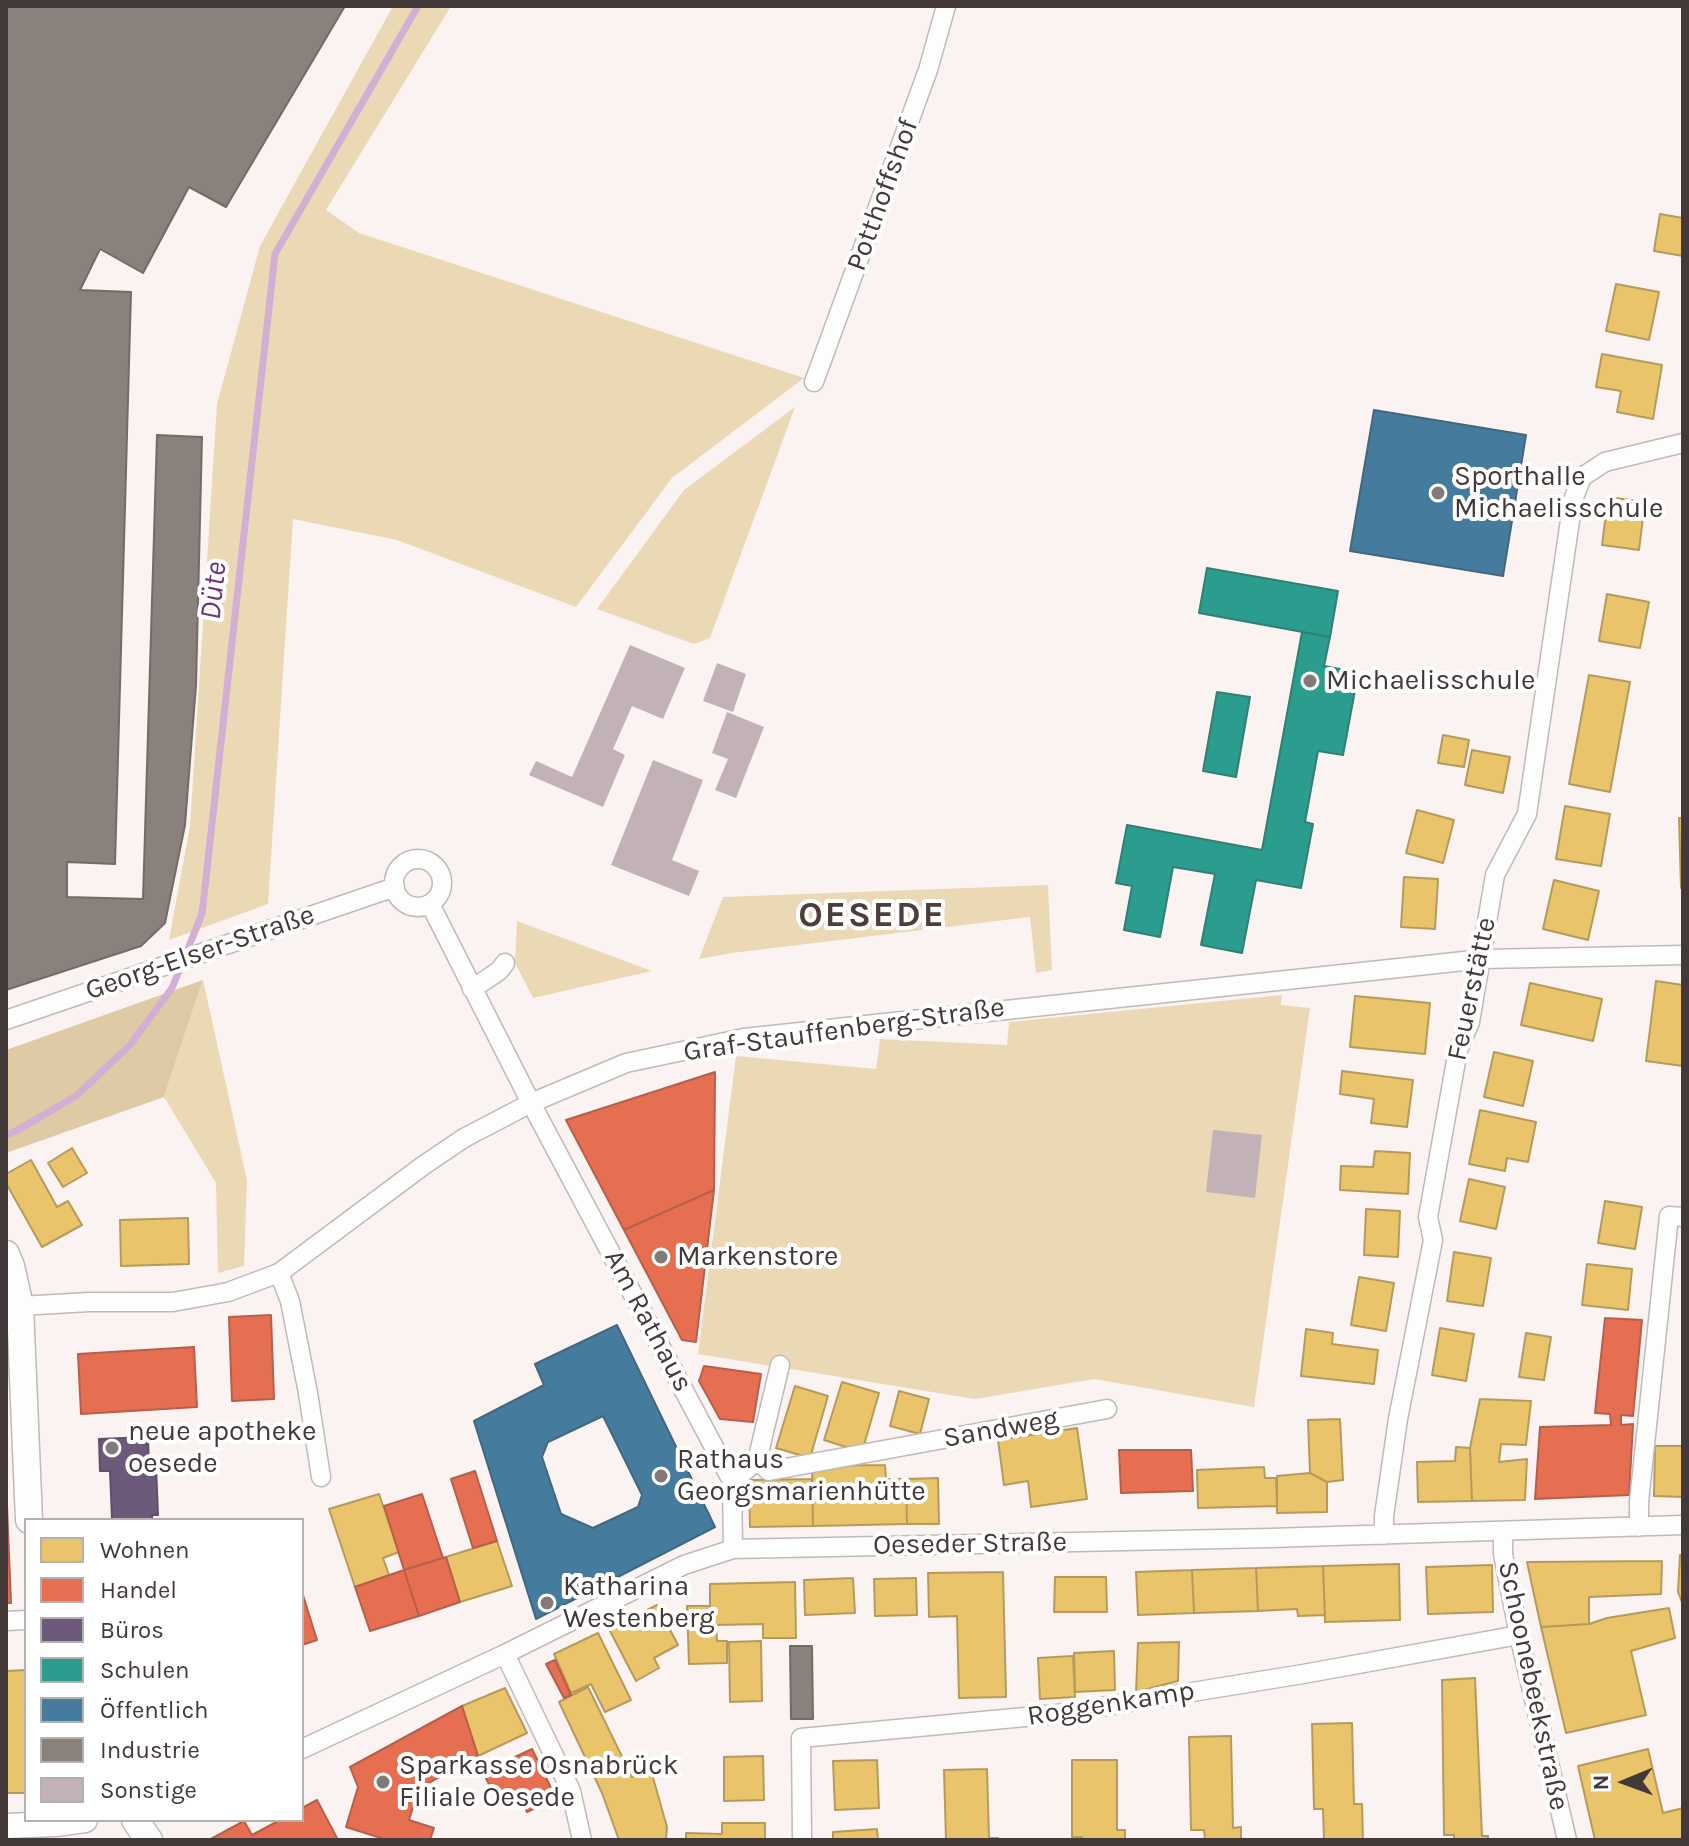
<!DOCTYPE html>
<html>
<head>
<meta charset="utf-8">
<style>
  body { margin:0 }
  #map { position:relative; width:1689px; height:1846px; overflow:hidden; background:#faf3f2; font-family:Karla,sans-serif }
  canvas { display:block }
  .frame { position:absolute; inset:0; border:8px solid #423938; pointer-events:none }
  .legend { position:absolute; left:24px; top:1518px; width:280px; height:304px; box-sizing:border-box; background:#fff; border:2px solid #b3b0af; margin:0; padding:10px 14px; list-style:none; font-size:24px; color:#423938 }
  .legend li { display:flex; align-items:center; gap:16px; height:40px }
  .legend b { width:40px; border:2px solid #b3b0af }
  .north { position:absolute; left:1585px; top:1742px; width:80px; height:80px; -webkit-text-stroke:6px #fff; paint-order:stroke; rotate:269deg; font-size:22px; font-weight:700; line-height:32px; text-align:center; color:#423938 }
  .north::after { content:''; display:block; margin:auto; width:28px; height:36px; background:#423938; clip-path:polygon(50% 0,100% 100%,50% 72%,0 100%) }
</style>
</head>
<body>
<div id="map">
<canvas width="1689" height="1846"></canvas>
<div class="frame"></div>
<ul class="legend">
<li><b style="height:22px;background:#e9c46a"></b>Wohnen</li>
<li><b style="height:22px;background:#e76f51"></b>Handel</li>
<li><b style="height:22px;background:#6d597a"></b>Büros</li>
<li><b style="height:22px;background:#2a9d8f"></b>Schulen</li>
<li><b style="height:22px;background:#457b9d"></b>Öffentlich</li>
<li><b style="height:22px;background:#8a817c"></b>Industrie</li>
<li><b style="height:22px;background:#c2b2b7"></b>Sonstige</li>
</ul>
<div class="north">N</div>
</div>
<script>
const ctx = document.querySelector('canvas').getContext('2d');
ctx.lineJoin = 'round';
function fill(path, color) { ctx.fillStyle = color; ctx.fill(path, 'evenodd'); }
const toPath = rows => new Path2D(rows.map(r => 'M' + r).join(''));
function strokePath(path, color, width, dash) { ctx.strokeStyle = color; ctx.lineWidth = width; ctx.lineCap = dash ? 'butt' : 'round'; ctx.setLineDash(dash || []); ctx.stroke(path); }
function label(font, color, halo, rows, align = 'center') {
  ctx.font = font + ' Karla,sans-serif'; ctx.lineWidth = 8; ctx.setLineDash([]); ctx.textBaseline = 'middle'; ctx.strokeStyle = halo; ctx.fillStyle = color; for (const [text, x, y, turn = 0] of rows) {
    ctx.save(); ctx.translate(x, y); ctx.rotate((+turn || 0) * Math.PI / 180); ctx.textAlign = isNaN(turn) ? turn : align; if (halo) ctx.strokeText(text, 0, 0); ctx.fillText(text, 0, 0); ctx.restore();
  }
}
const green = toPath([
  [393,6,451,6,326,210,359,233,804,378,672,478,576,607,397,540,293,519,268,904,169,940,190,826,217,404,260,246],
  [795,407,710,638,694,644,597,609,684,490],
  [1048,885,1052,970,1036,973,1030,917,732,953,699,959,723,897],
  [517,921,652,971,533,998,515,963],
  [203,980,247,1180,244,1266,218,1273,216,1183,164,1097],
  [1282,995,1281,1005,1310,1008,1254,1407,1094,1379,975,1399,698,1354,736,1056,876,1069,880,1039,1007,1045,1009,1022]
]);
const forest = toPath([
  [203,980,164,1097,6,1153,6,1050]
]);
const homes = toPath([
  [1660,214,1683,218,1683,256,1654,251,1660,214],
  [1616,284,1659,292,1649,340,1606,331,1616,284],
  [1602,354,1662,365,1653,419,1617,412,1621,391,1596,387,1602,354],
  [1608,497,1645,502,1639,550,1602,545,1608,497],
  [1607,594,1649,602,1640,648,1599,641,1607,594],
  [1589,675,1630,682,1610,792,1569,784,1589,675],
  [1443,735,1469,740,1464,767,1438,763,1443,735],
  [1472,750,1510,757,1503,793,1465,785,1472,750],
  [1565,806,1610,814,1601,866,1556,859,1565,806],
  [1417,810,1454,820,1443,863,1406,853,1417,810],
  [1679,818,1683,818,1683,888,1681,888,1679,818],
  [1404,877,1438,879,1435,929,1401,927,1404,877],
  [1554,880,1599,891,1588,940,1543,929,1554,880],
  [1656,981,1683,985,1683,1066,1646,1061,1656,981],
  [1530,983,1602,999,1593,1041,1521,1025,1530,983],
  [1355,996,1430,1003,1425,1054,1350,1047,1355,996],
  [1494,1052,1533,1061,1523,1106,1484,1097,1494,1052],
  [1342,1071,1413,1080,1407,1127,1371,1123,1374,1099,1340,1094,1342,1071],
  [1480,1110,1536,1122,1528,1162,1507,1158,1505,1171,1469,1164,1480,1110],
  [72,1148,87,1173,63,1187,48,1163,72,1148],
  [1375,1151,1410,1153,1408,1194,1340,1190,1341,1166,1373,1167,1375,1151],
  [31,1160,57,1207,68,1201,82,1225,42,1247,6,1183,6,1174,31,1160],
  [1469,1179,1505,1187,1496,1229,1460,1221,1469,1179],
  [1605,1201,1642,1207,1635,1249,1598,1243,1605,1201],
  [1366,1209,1400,1211,1398,1257,1364,1255,1366,1209],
  [188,1218,189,1264,121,1266,120,1220,188,1218],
  [1454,1252,1491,1258,1483,1306,1447,1301,1454,1252],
  [1587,1264,1632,1269,1628,1310,1582,1305,1587,1264],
  [1359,1277,1394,1283,1386,1331,1351,1325,1359,1277],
  [1440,1328,1474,1334,1466,1381,1432,1375,1440,1328],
  [1306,1329,1333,1333,1332,1344,1378,1350,1374,1384,1301,1376,1306,1329],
  [1526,1333,1551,1337,1544,1380,1519,1377,1526,1333],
  [842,1382,879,1393,862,1452,824,1440,842,1382],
  [795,1386,828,1396,810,1458,776,1448,795,1386],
  [899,1391,929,1399,920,1434,890,1426,899,1391],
  [1480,1399,1531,1401,1526,1445,1501,1444,1499,1462,1527,1459,1525,1500,1472,1501,1470,1448,1480,1399],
  [1340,1419,1343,1480,1327,1482,1310,1473,1308,1420,1340,1419],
  [1077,1428,1087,1499,1031,1507,1028,1481,1004,1485,998,1440,1077,1428],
  [1655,1446,1683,1446,1683,1497,1654,1496,1655,1446],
  [1456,1447,1470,1448,1472,1501,1418,1502,1417,1462,1455,1461,1456,1447],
  [885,1465,886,1479,906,1479,907,1524,813,1526,812,1466,885,1465],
  [1264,1467,1265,1478,1276,1478,1277,1506,1198,1508,1197,1470,1264,1467],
  [1310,1473,1327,1482,1327,1512,1277,1513,1277,1476,1310,1473],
  [938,1478,939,1524,907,1524,906,1479,938,1478],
  [812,1479,813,1526,750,1527,749,1480,812,1479],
  [379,1494,399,1552,383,1558,389,1575,355,1587,329,1509,379,1494],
  [497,1541,512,1586,460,1602,446,1557,497,1541],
  [1680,1555,1683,1555,1683,1605,1678,1592,1680,1555],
  [1662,1561,1661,1594,1589,1597,1589,1624,1541,1627,1527,1562,1662,1561],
  [1399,1564,1400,1620,1325,1622,1323,1566,1399,1564],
  [1492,1565,1493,1612,1428,1614,1426,1567,1492,1565],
  [1323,1566,1325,1615,1298,1616,1297,1609,1258,1611,1256,1568,1323,1566],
  [1256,1568,1258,1611,1194,1613,1192,1570,1256,1568],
  [1192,1570,1194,1613,1138,1615,1136,1572,1192,1570],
  [1003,1572,1006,1697,959,1698,957,1616,929,1617,928,1573,1003,1572],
  [1055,1577,1106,1577,1107,1612,1054,1612,1055,1577],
  [853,1578,855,1613,805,1615,804,1580,853,1578],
  [916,1578,917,1615,875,1616,874,1579,916,1578],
  [795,1582,796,1638,763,1638,763,1624,716,1625,717,1641,727,1641,727,1663,689,1664,687,1606,710,1606,710,1584,795,1582],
  [657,1605,678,1645,654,1658,659,1668,636,1681,609,1629,657,1605],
  [1669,1608,1675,1638,1631,1651,1646,1715,1566,1733,1541,1627,1589,1624,1607,1618,1669,1608],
  [598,1633,631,1700,605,1712,591,1684,571,1693,554,1654,598,1633],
  [761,1641,762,1701,730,1702,729,1642,761,1641],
  [1179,1642,1178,1681,1136,1692,1138,1643,1179,1642],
  [1114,1651,1115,1690,1075,1692,1074,1653,1114,1651],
  [1073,1656,1075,1697,1040,1699,1038,1658,1073,1656],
  [25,1670,26,1793,6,1793,6,1671,25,1670],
  [1475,1678,1482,1836,1488,1836,1488,1840,1454,1840,1454,1835,1444,1835,1442,1680,1475,1678],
  [588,1687,632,1777,650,1767,667,1827,666,1840,619,1840,602,1793,559,1702,588,1687],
  [505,1688,527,1733,478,1756,462,1706,505,1688],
  [1352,1723,1354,1804,1362,1804,1363,1840,1324,1840,1323,1809,1314,1809,1312,1724,1352,1723],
  [1231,1736,1233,1828,1241,1827,1241,1840,1205,1840,1204,1830,1191,1830,1189,1737,1231,1736],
  [1648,1749,1663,1813,1683,1808,1683,1840,1595,1840,1578,1766,1648,1749],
  [763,1756,764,1800,724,1801,724,1757,763,1756],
  [877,1760,879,1808,835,1810,833,1761,877,1760],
  [1072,1760,1117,1760,1117,1830,1125,1830,1125,1840,1082,1840,1082,1837,1072,1837,1072,1760],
  [987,1769,989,1838,998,1838,998,1840,946,1840,944,1770,987,1769],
  [722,1823,765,1823,765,1840,686,1840,686,1833,722,1834,722,1823],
  [877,1829,878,1840,833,1840,833,1832,877,1829]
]);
const shops = toPath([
  [715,1072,714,1190,624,1230,566,1120,715,1072],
  [714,1190,696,1342,682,1340,624,1230,714,1190],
  [271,1315,274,1399,232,1401,229,1317,271,1315],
  [1605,1318,1642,1320,1633,1416,1621,1415,1621,1425,1633,1424,1629,1495,1535,1499,1540,1427,1611,1425,1610,1414,1595,1413,1605,1318],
  [194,1347,197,1407,81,1414,78,1354,194,1347],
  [704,1366,761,1374,753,1422,720,1419,699,1381,704,1366],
  [1119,1450,1191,1450,1193,1491,1121,1493,1119,1450],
  [475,1471,497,1541,473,1548,451,1479,475,1471],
  [6,1481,11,1603,6,1603,6,1481],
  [422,1494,443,1558,404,1570,384,1506,422,1494],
  [446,1557,460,1602,419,1616,404,1570,446,1557],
  [404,1570,419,1616,370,1631,355,1587,404,1570],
  [302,1592,317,1640,302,1645,302,1592],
  [555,1660,571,1695,564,1698,546,1664,555,1660],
  [462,1706,478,1756,419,1788,409,1820,434,1828,430,1840,380,1840,381,1838,346,1827,358,1787,350,1767,462,1706],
  [532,1749,556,1798,527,1812,518,1792,497,1801,483,1772,532,1749],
  [317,1800,338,1840,209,1840,244,1821,252,1835,280,1820,302,1820,302,1808,317,1800]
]);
const offices = toPath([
  [148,1437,149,1467,156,1466,158,1515,152,1515,152,1520,105,1520,112,1519,110,1471,100,1471,99,1439,148,1437]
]);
const schools = toPath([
  [1207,568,1338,591,1330,637,1199,613,1207,568],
  [1302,632,1330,637,1324,666,1350,671,1347,683,1356,685,1343,755,1318,751,1305,822,1313,824,1301,888,1256,880,1242,953,1201,945,1215,874,1173,867,1160,937,1124,930,1132,886,1116,883,1127,825,1262,850,1302,632],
  [1217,692,1250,697,1236,777,1203,771,1217,692]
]);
const public = toPath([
  [1374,410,1526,435,1503,576,1350,551,1374,410],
  [617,1325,715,1527,536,1619,474,1421,544,1385,535,1364,617,1325],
  [603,1416,642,1495,638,1507,593,1528,561,1514,542,1457,548,1442,603,1416]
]);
const industry = toPath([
  [6,6,345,6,226,207,189,187,143,273,100,249,80,290,131,292,115,864,67,862,67,897,143,899,157,435,202,437,196,685,185,825,165,923,141,946,6,990,6,6],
  [790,1646,812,1646,813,1719,791,1719,790,1646]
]);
const stream = toPath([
  [6,1135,16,1131,76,1096,130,1045,172,988,202,914,275,254,418,6]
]);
const building = toPath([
  [630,645,685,668,663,719,632,706,613,749,625,755,603,807,529,775,536,761,572,777],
  [717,663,746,674,733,712,703,701],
  [727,712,764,727,736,798,715,790,728,759,712,753],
  [653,760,703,780,672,860,699,871,689,896,611,865],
  [1213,1130,1262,1135,1255,1198,1206,1192]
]);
const minor = toPath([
  [814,382,928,70,946,6],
  '394 883a24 24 0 1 1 48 0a24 24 0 1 1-48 0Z',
  [430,904,531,1103,732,1481,733,1549],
  [472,989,499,971,505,963],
  [6,1020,395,887],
  [279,1273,290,1301,308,1393,321,1477],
  [20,1306,89,1302,173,1302,228,1292,279,1273,424,1165,464,1138,531,1103,626,1063,744,1038,1483,959,1683,955],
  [757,1461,769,1471,1107,1409],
  [732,1481,757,1461,780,1365],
  [1639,1527,1639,1502,1669,1216,1683,1217],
  [1503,1531,1503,1554,1519,1635,1567,1840],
  [1384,1535,1384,1516,1398,1419,1433,1240,1428,1217,1458,1050,1470,1022,1495,875,1527,814,1573,500,1582,477,1605,462,1683,443],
  [6,1621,26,1620],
  [505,1654,571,1791,582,1840],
  [302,1749,505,1654,684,1565,733,1549,1271,1538,1683,1525],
  [802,1840,801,1738,1057,1714,1303,1674,1519,1635]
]);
const tertiary = toPath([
  [6,1826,55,1824,85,1820]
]);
const secondary = toPath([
  [6,1254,11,1266,20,1306,29,1520],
  [135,1820,149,1840]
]);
const markers = [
  [1438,493,8,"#827a79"],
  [1310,681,8,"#827a79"],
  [661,1257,8,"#827a79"],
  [112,1448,8,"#827a79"],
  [661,1476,8,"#827a79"],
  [547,1603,8,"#827a79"],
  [383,1782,8,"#827a79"]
];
const streetNames = [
  ["Potthoffshof",883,195,-70],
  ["Georg-Elser-Straße",200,953,-19],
  ["Feuerstätte",1472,989,-78],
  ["Graf-Stauffenberg-Straße",844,1030,-8],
  ["Am Rathaus",648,1321,62],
  ["Sandweg",1001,1429,-10],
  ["Oeseder Straße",970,1544,-1],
  ["Schoonebeekstraße",1533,1686,78],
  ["Roggenkamp",1111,1704,-9]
];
const poiNames = [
  ["Sporthalle",1454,477],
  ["Michaelisschule",1454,509],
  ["Michaelisschule",1326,681],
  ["Markenstore",677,1257],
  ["neue apotheke",128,1432],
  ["oesede",128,1464],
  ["Rathaus",677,1460],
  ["Georgsmarienhütte",677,1492],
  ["Katharina",563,1587],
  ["Westenberg",563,1619],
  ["Sparkasse Osnabrück",399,1766],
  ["Filiale Oesede",399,1798]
];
const waterNames = [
  ["Düte",214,591,-84]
];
const districtNames = [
  ["OESEDE",872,916]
];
fill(green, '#ebd9b6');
fill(forest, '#decaa4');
fill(homes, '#e9c46a');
strokePath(homes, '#b79a5b', 2);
fill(shops, '#e76f51');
strokePath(shops, '#b65f4a', 2);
fill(offices, '#6d597a');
strokePath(offices, '#604f66', 2);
fill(schools, '#2a9d8f');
strokePath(schools, '#317f75', 2);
fill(public, '#457b9d');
strokePath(public, '#44677f', 2);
fill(industry, '#8a817c');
strokePath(industry, '#746b68', 2);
strokePath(stream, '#d3aed5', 7);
fill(building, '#c2b2b7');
strokePath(minor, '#c0b9b8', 21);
strokePath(tertiary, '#c0b9b8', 27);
strokePath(secondary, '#c0b9b8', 29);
strokePath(minor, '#fefdfd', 18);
strokePath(tertiary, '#fefdfd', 24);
strokePath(secondary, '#fefdfd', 26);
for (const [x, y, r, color] of markers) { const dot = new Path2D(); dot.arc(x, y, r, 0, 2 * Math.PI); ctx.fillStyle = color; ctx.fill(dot); strokePath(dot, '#fff', 3); }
label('28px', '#423938', '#fff', streetNames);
label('28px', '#423938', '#fff', poiNames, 'left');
label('italic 30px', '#6f3477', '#fff', waterNames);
ctx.letterSpacing = '2px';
label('bold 36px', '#4f3d3b', '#fff', districtNames);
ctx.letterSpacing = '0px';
</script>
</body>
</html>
